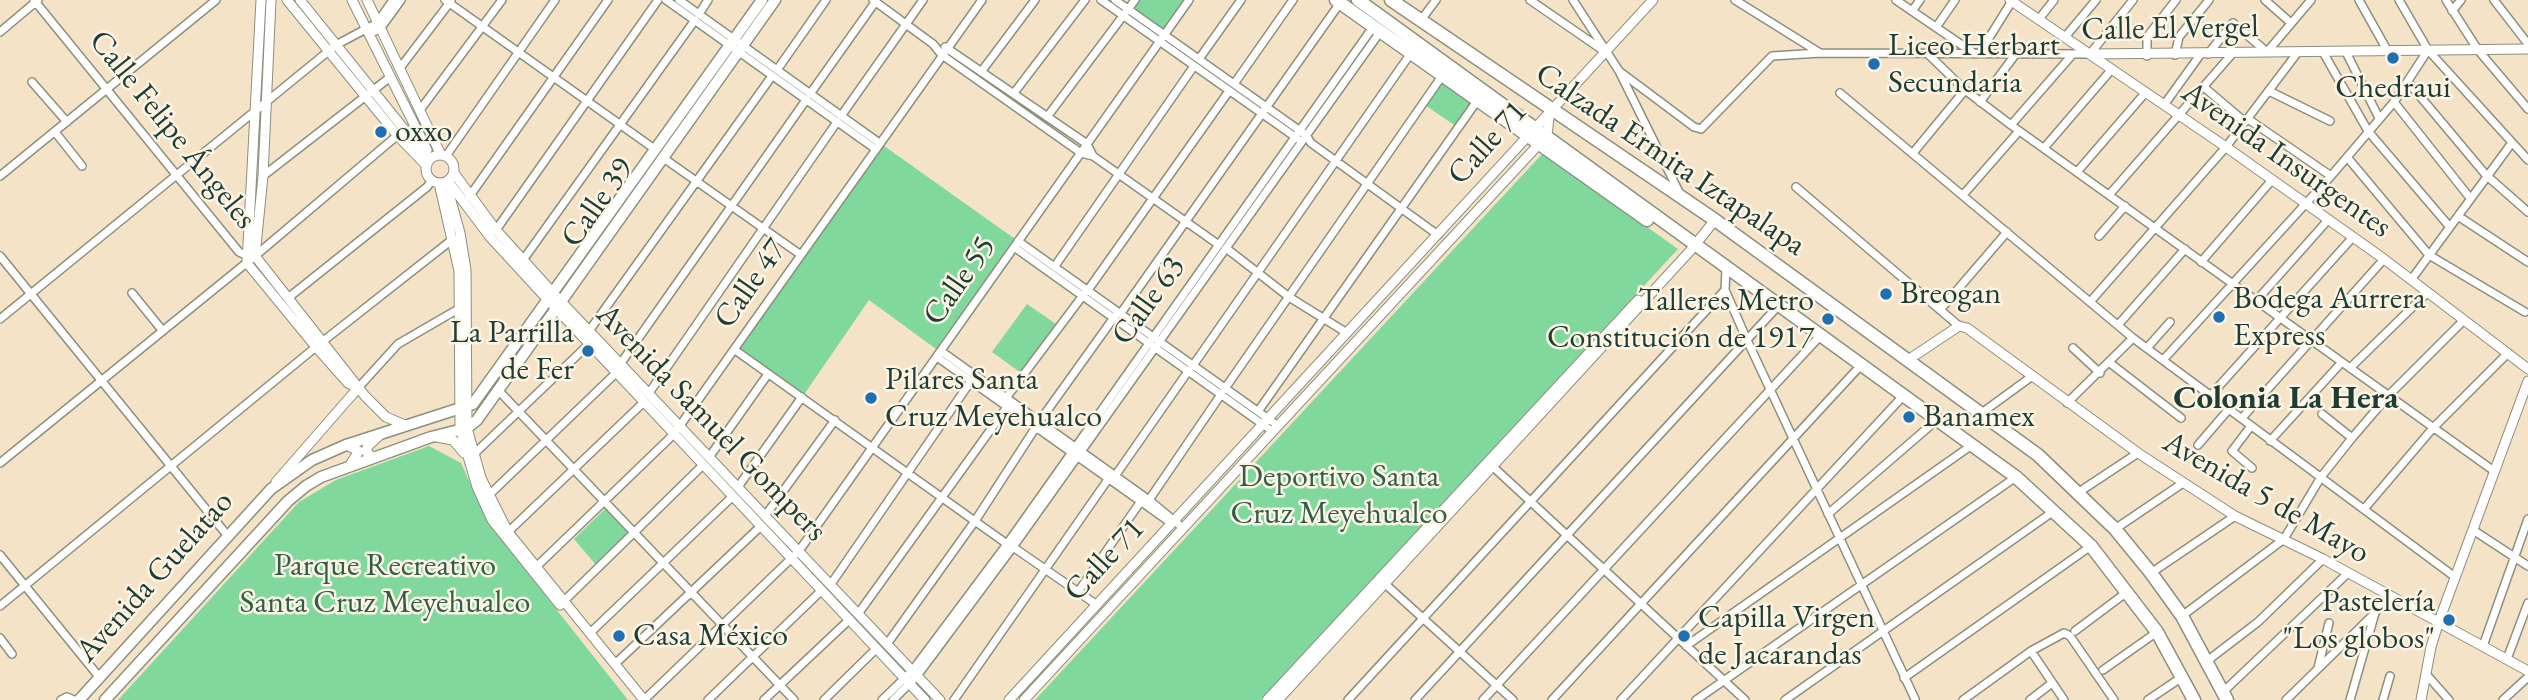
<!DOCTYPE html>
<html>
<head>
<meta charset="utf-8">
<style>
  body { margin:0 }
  canvas { display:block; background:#f5e3c8 }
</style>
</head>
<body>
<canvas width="2528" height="700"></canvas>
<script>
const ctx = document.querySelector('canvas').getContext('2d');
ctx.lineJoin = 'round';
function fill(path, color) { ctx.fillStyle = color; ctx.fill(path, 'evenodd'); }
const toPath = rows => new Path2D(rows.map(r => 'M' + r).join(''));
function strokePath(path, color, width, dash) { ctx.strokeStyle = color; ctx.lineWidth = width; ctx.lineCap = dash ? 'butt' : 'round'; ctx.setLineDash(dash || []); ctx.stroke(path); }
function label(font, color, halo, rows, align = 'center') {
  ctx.font = font + ' "EB Garamond",serif'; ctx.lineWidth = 5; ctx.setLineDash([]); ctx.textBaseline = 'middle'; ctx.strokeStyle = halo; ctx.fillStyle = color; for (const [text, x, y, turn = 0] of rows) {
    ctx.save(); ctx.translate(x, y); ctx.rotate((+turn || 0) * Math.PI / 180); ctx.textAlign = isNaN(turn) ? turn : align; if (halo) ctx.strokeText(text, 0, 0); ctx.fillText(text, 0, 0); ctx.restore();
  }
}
const green = toPath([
  [1137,0,1186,0,1164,32,1130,9],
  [1443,78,1474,102,1457,127,1425,105],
  [880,143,1015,239,936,349,869,300,803,396,738,350],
  [1543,153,1678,249,1260,700,1035,700],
  [1027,304,1056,324,1021,373,992,352],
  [429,446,461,463,488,523,628,700,118,700,299,502,336,480],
  [607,507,629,532,596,565,574,539]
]);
const minor = toPath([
  [34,0,239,252,248,256],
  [445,0,656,150],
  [666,0,874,148],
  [679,0,878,142],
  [873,0,933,44,942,55,1081,153,1093,156,1219,245],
  [1101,0,1298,139],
  [1115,0,1306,135,1311,143,1438,235],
  [1530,0,1604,51],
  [1573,0,1619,71,1680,194],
  [1735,0,1820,53],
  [1896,0,1975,54],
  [2265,0,2291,23],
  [2359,0,2387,50],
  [2399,0,2428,50,2528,160],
  [2446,0,2478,50,2528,109],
  [2494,0,2528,44],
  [1912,11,1920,0],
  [2452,11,2461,0],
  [699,14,708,0],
  [2039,19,2054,0],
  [1421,20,1436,0],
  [1937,26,1955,0],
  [0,32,38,0],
  [368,34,380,29,401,0],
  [2065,37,2096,0],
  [945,47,1087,144,1093,156],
  [2323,52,2368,131,2449,226],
  [2346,52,2379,118],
  [1979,54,2012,1],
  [2208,54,2233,23,2267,52,2311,0],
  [1929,55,1965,90,2011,125,2494,471],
  [2175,55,2179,37,2209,0],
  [2147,56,2147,37,2176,0],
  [1199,59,1241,0],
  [400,68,451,1],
  [777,70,826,0],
  [1619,71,1694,127,1701,129,1772,56,1821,53,2090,54,2133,0],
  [981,72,1035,0],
  [32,82,67,122],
  [2408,82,2486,175,2528,212],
  [1234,84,1293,0],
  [2205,88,2245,122],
  [2269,91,2330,121],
  [1014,93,1085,0],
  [1840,93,2133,338,2455,577],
  [810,94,876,1],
  [1980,102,2015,55],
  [2394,102,2470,198],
  [2164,105,2200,55],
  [420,110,502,0],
  [841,116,923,0],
  [1047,117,1135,0],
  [2248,119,2331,176],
  [2011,125,2072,55],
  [55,132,82,166],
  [2044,148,2112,69],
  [1913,153,1965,90],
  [446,156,555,0],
  [662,157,801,255],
  [2347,157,2429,255,2525,312],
  [2077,172,2146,92],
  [0,176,216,0],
  [263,176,389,78],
  [1796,187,1959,326],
  [1963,195,2019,131],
  [2109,195,2232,54],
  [469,197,608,0],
  [2458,216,2528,262],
  [496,230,658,0],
  [2099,236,2125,206],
  [1018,241,1277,425],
  [1014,247,1272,431],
  [1226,248,1289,297,1347,333],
  [0,256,227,535],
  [523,260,695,20],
  [2201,262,2272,180],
  [1055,266,1194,66],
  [1726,269,1725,290,1747,340,1915,699],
  [2411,280,2511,144],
  [1088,290,1229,91],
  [132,293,162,330],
  [288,298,427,187,432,180],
  [2256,301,2328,220],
  [2090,302,2226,147,2298,52],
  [1940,310,2007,232],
  [1121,313,1340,3],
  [0,319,336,45,377,23,393,0],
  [2118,325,2185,249],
  [589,331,772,76],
  [2073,348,2100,373],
  [2147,348,2170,322],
  [735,350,1007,544],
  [941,351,1149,500,1183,528],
  [937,357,1171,523],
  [2163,360,2331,176,2394,102,2428,50],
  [621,363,806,100],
  [2110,363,2181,418],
  [1194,364,1411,53],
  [2350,368,2428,292],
  [1226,387,1442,76],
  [358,388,398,344,460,308],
  [499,391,794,700],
  [649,393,837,122],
  [2211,395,2353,237],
  [1006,398,1084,294],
  [2067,403,2133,338],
  [1259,410,1477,101],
  [1983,412,2031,377],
  [2322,414,2352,438],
  [2242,418,2384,259],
  [1039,422,1115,316],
  [2251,426,2232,451,2252,468],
  [2270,441,2341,363],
  [2198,445,2229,409],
  [474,454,589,344],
  [710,456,768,374],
  [0,463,255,256,399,134],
  [1490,464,1745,700],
  [1115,476,1189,370],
  [738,487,802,397],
  [2079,492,2138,453],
  [488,496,616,373],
  [1149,500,1222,393],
  [2364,509,2433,428,2508,353],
  [1828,514,1939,418],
  [765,516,835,420],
  [2115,529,2183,483],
  [2473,530,2528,566],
  [508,532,644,402],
  [1013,547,1097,605],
  [0,555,100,678],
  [534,569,674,434,982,0],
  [2151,573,2235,516],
  [1383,582,1513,700],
  [831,584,971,381],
  [1078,592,1141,501],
  [564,601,703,465],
  [0,606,322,342,453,239],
  [858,614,1007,407],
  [2182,616,2284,539,2321,477,2352,438,2388,396,2464,320],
  [2075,631,2127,592],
  [590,633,733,496],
  [0,638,12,654],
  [887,644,975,521,1036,427],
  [1686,646,1972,445],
  [2483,646,2528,519],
  [2031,651,2064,700],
  [2507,659,2528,603],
  [2207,661,2258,622,2323,559],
  [615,664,761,526],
  [2318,668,2329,623],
  [2103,670,2157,632],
  [2426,674,2449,700],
  [1904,678,2091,546],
  [2223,692,2348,573],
  [61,700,67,697,74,700],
  [644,700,799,551,1189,0],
  [708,700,822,590],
  [764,700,850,619],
  [824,700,877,648],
  [882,700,912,671,1007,544,1373,27],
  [893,700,917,676,1013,547,1380,32],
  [954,700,1109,478],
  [1348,700,1725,290],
  [1415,700,1779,305],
  [1483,700,1821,335],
  [1552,700,1862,364],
  [1621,700,1904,395],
  [1696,700,2016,477],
  [1785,700,2054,511],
  [1963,700,2031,651,2064,633,2070,636,2114,700],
  [2030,700,2052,683],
  [2148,700,2182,677],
  [2286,700,2375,613,2388,595],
  [2350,700,2375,613],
  [2383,700,2390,676],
  [2503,700,2528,677]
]);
const tertiary = toPath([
  [261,0,247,263,316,347,348,383,358,388],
  [287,0,397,135,426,165],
  [300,0,429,160],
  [352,0,427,150],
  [367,0,441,155],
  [2010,0,2226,147,2384,259,2528,369],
  [2092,54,2528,49],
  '426 169a14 14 0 1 1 28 0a14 14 0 1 1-28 0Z',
  [454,173,496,230,554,294,940,700],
  [448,181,490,237,549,301,925,700],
  [439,183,459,271,460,429,477,487,492,520,560,605],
  [446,183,460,233,466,270,467,428,481,478,508,532,644,700],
  [251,256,255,256,365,396,386,417,405,425],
  [255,256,263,176,271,0],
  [1908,360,1959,326,1967,328,2138,453,2235,516,2323,559,2528,671],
  [436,437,453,440,464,453],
  [346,445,359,451,350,465],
  [375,458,367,453,367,447,380,435],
  [276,482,358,388],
  [1009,700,1653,0],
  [1024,700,1539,144,1547,135,1550,110],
  [1267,700,1638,300],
  [1278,700,1690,251,1715,220],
  [2421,700,2431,647,2439,621,2528,381]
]);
const secondary = toPath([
  [79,700,271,489,312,460,346,445,473,404,762,0],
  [105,700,288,501,306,486,321,477,431,437,467,428,477,420,775,0]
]);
const primary = toPath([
  [1336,0,1647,220],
  [1358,0,2016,477,2091,546,2157,632,2194,700],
  [1391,0,1715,220,2038,455,2115,529,2151,573,2182,616,2227,700]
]);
const markers = [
  [2393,58,7,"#1f6fb2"],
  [1874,64,7,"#1f6fb2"],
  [381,132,7,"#1f6fb2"],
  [1886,294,7,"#1f6fb2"],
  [2219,317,7,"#1f6fb2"],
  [1828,319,7,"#1f6fb2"],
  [588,351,7,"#1f6fb2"],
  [871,398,7,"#1f6fb2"],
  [1909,417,7,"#1f6fb2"],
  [2449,620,7,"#1f6fb2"],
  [619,636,7,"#1f6fb2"],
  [1684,636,7,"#1f6fb2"]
];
const streetNames = [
  ["Calle El Vergel",2170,29,-1],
  ["Calle Felipe Ángeles",172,130,51],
  ["Calle 71",1488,143,-48],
  ["Calzada Ermita Iztapalapa",1670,160,34],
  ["Avenida Insurgentes",2286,160,35],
  ["Calle 39",598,203,-55],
  ["Calle 55",960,281,-55],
  ["Calle 47",751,284,-55],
  ["Calle 63",1149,301,-54],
  ["Avenida Samuel Gompers",711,423,46],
  ["Avenida 5 de Mayo",2266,498,30],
  ["Calle 71",1105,560,-47],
  ["Avenida Guelatao",155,577,-48]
];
const poiNames = [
  ["Liceo Herbart",1888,46],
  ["Secundaria",1888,83],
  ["Chedraui",2393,88,"center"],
  ["oxxo",395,132],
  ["Breogan",1900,294],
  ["Bodega Aurrera",2233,299],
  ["Express",2233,336],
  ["Talleres Metro",1814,301,"right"],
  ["Constitución de 1917",1814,338,"right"],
  ["La Parrilla",574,333,"right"],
  ["de Fer",574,370,"right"],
  ["Pilares Santa",885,380],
  ["Cruz Meyehualco",885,417],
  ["Banamex",1923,417],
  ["Pastelería",2435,602,"right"],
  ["\"Los globos\"",2435,639,"right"],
  ["Capilla Virgen",1698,618],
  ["de Jacarandas",1698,655],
  ["Casa México",633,636]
];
const parkNames = [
  ["Deportivo Santa",1339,477],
  ["Cruz Meyehualco",1339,514],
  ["Parque Recreativo",385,566],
  ["Santa Cruz Meyehualco",385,603]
];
const neighbourhoodNames = [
  ["Colonia La Hera",2286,399]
];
fill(green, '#81d89d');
strokePath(minor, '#8a907e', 10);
strokePath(tertiary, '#8a907e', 11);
strokePath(secondary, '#8a907e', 13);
strokePath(primary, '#8a907e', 15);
strokePath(minor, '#fff', 7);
strokePath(tertiary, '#fff', 9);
strokePath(secondary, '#fff', 10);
strokePath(primary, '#fff', 12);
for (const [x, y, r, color] of markers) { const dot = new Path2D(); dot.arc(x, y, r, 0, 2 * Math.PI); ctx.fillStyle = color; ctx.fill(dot); strokePath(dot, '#fcf5e5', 2.5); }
label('32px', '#1f3d34', '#fcf5e5', streetNames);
label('32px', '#1f3d34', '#fcf5e5', poiNames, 'left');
label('32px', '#335c49', '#fcf5e5', parkNames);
label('bold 33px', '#1f3d34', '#fcf5e5', neighbourhoodNames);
</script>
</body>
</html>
